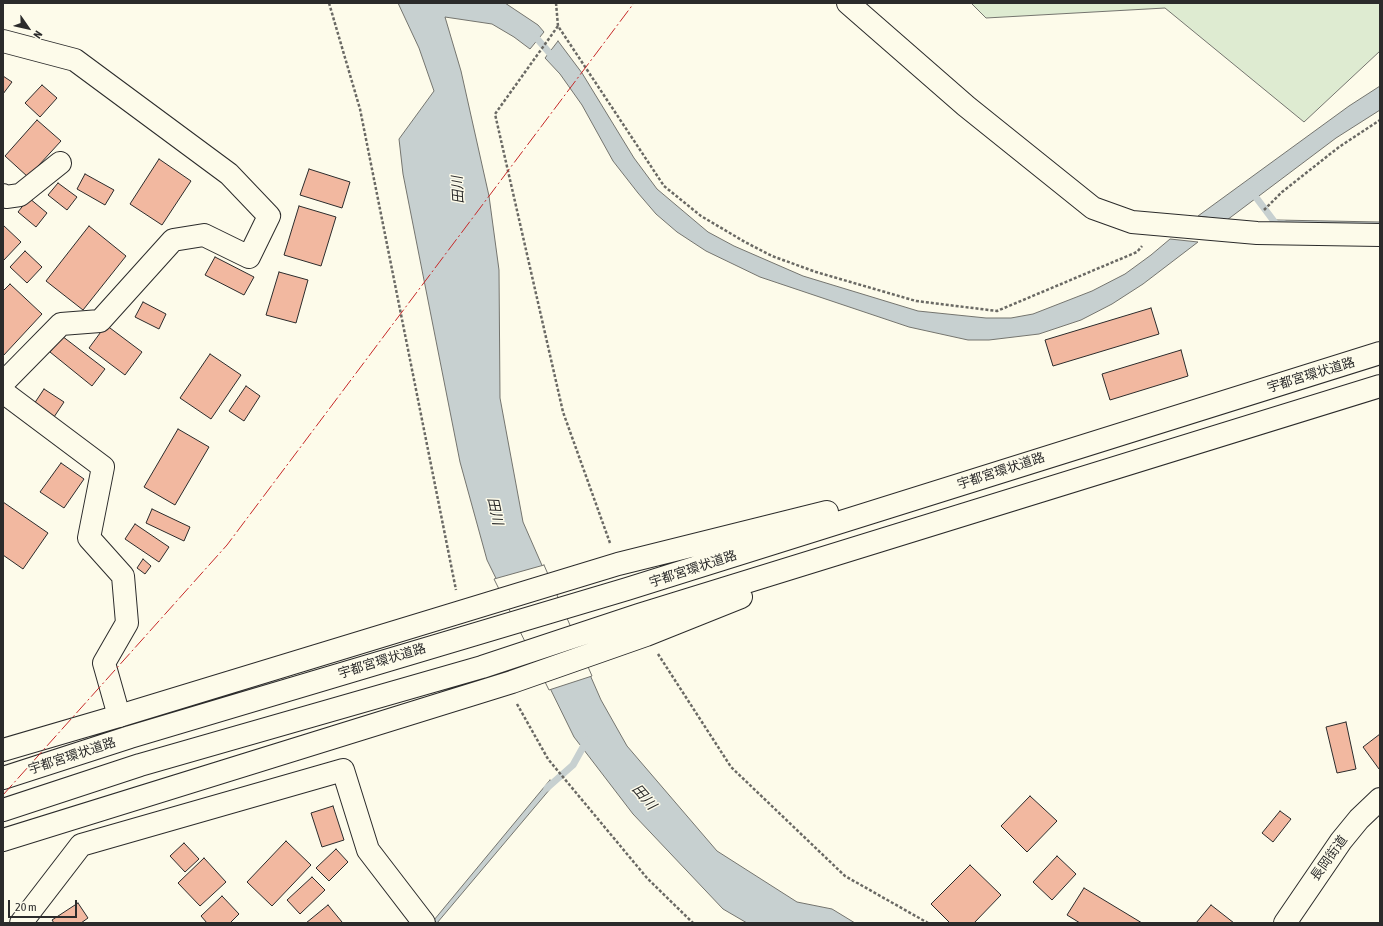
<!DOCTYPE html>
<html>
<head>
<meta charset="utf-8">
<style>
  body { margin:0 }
  #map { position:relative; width:1383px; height:926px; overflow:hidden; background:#fdfbea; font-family:"Asap Condensed",sans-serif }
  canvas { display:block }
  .frame { position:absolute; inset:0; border:4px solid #2b2b2b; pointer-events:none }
  .north { position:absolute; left:8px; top:8px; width:40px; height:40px; -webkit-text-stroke:3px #fdfbea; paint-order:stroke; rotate:124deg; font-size:11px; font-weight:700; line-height:16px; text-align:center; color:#2b2b2b }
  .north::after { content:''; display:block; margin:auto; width:14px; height:18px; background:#2b2b2b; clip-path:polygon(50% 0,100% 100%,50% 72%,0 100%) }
  .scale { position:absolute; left:8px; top:900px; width:69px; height:18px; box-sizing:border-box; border:2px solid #2b2b2b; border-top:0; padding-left:5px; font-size:12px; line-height:14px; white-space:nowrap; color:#2b2b2b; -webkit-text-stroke:3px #fdfbea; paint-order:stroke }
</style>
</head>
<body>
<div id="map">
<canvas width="1383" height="926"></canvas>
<div class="frame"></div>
<div class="north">N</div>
<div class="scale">20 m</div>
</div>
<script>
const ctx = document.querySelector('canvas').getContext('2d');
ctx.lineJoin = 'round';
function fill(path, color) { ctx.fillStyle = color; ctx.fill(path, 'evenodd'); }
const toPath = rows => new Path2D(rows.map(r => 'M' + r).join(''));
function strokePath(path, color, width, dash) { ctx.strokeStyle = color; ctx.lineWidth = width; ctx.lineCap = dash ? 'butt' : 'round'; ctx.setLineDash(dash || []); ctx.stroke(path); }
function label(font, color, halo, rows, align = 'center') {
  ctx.font = font + ' "Asap Condensed","Noto Sans JP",sans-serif'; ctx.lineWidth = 3; ctx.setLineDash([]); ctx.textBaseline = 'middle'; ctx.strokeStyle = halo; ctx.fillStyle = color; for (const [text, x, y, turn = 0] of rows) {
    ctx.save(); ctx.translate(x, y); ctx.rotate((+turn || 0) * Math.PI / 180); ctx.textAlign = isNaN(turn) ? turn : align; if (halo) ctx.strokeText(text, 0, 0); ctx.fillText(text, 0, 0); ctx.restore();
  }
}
const green = toPath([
  [971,3,1380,3,1380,51,1304,122,1165,8,986,18,971,3]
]);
const water = toPath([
  [398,3,505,3,538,25,544,32,530,49,514,37,492,24,445,17,461,71,489,196,499,270,500,398,523,522,601,700,627,746,717,851,797,902,832,909,855,923,747,923,723,909,633,814,574,737,487,560,460,462,403,174,399,139,434,91,419,48,398,3],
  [558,41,582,73,634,158,657,189,708,232,734,246,803,276,918,311,986,318,1011,318,1033,314,1092,291,1125,274,1151,255,1170,239,1198,242,1143,284,1112,304,1081,320,1039,334,989,340,968,340,909,327,760,277,706,251,677,232,656,214,638,193,613,161,582,105,560,74,545,58,558,41],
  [1380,86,1380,110,1336,138,1227,220,1198,216,1349,106,1380,86],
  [1276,220,1380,222,1380,227,1273,225,1276,220],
  [550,780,553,783,550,789,437,923,434,920,550,780]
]);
const pier = toPath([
  [544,565,592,676,549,690,494,579,544,565]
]);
const stream = toPath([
  [532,33,554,58],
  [1252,192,1276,224,1284,224],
  [547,788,573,765,587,740]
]);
const building = toPath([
  [3,76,12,82,3,94,3,76],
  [42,85,57,98,40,117,25,103,42,85],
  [37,120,61,141,28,177,5,156,37,120],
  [159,159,191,181,162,225,130,204,159,159],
  [309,169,350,182,342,208,300,195,309,169],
  [85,174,114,190,105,205,77,189,85,174],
  [58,183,77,197,67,210,48,195,58,183],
  [29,198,47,213,36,227,18,212,29,198],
  [299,206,336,217,321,266,284,255,299,206],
  [3,225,21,242,3,261,3,225],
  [89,226,126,256,83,310,46,281,89,226],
  [25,251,42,267,27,283,10,267,25,251],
  [215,257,254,277,244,295,205,275,215,257],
  [279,272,308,280,296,323,266,315,279,272],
  [10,284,42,314,3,356,3,291,10,284],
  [143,302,166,314,159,329,135,317,143,302],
  [1151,308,1159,334,1053,366,1045,340,1151,308],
  [106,325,142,352,125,375,89,348,106,325],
  [62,336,105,369,92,386,50,352,62,336],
  [1181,350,1188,376,1110,400,1102,374,1181,350],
  [210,354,241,375,211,419,180,398,210,354],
  [246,386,260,396,244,421,229,411,246,386],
  [44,389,64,402,54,417,34,404,44,389],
  [178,429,209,447,175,505,144,487,178,429],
  [61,463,84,479,64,508,40,492,61,463],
  [3,502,48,533,23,569,3,555,3,502],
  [152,509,190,527,184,541,146,523,152,509],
  [135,524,169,547,159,562,125,539,135,524],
  [143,559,151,566,145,574,137,568,143,559],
  [1346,722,1356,769,1337,773,1326,727,1346,722],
  [1380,734,1380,768,1379,769,1363,747,1380,734],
  [1030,796,1057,821,1027,852,1001,826,1030,796],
  [333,806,344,840,322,847,311,813,333,806],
  [1280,811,1291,819,1273,842,1262,833,1280,811],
  [286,841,311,865,272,906,247,882,286,841],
  [184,843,199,859,185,872,170,856,184,843],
  [336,849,348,862,329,881,316,868,336,849],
  [1057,856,1076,874,1052,900,1033,882,1057,856],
  [204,858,226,882,200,906,178,883,204,858],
  [970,865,1001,895,974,923,950,923,931,904,970,865],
  [312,877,325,890,300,914,287,900,312,877],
  [1084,888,1142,923,1080,923,1067,915,1084,888],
  [222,896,239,914,230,923,207,923,201,916,222,896],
  [78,903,88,918,81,923,54,923,52,920,78,903],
  [328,905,342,922,341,923,306,923,328,905],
  [1211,905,1234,923,1196,923,1211,905]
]);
const path = toPath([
  [329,3,360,109,456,590],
  [556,3,558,26],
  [1264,210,1282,192,1339,147,1380,120],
  [610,543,563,412,495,114,558,26,664,186,701,216,745,242,772,256,816,272,916,301,997,311,1137,252,1142,246],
  [658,654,731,767,845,876,928,923],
  [517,704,548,759,647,878,693,923]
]);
const minor = toPath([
  [848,3,966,106,1093,208,1132,222,1257,233,1380,235],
  [3,41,75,60,229,174,269,216,249,257,204,235,173,240,100,321,61,324,3,383],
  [3,195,6,197,20,195,60,163],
  [3,392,103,467,89,538,123,576,127,623,104,663,119,716],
  [21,923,81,845,343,770,368,850,424,923],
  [1285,923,1341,841,1359,819,1380,799]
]);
const highway = toPath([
  [3,750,119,716,618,564,827,512],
  [3,778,130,737,627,589,1380,353],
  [3,810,140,765,482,667,639,615,1380,386],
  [3,840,512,682,646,635,741,597]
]);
const power = toPath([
  [3,795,227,545,634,3]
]);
const streetNames = [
  ["宇都宮環状道路",1311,375,-17],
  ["宇都宮環状道路",1001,471,-18],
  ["宇都宮環状道路",693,569,-18],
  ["宇都宮環状道路",382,661,-17],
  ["宇都宮環状道路",72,756,-18],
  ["長岡街道",1329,858,-54]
];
const waterNames = [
  ["田川",458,190,-93],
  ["田川",495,511,78],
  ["田川",644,797,49]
];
fill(green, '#deebd1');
strokePath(green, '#74746e', 1);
fill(water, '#c7d0d0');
strokePath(water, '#74746e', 1);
fill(pier, '#fdfbea');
strokePath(pier, '#74746e', 1);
strokePath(stream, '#c7d0d0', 7);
fill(building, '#f2b8a0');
strokePath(building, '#2b2b2b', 1);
strokePath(minor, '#2b2b2b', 24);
strokePath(highway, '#2b2b2b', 24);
strokePath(path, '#6a6964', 2.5, [3, 2]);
strokePath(minor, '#fdfbea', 22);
strokePath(highway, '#fdfbea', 22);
strokePath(power, '#c62828', 1, [14, 3, 2, 3]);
label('13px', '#2b2b2b', '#fdfbea', streetNames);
label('italic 14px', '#2b2b2b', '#fdfbea', waterNames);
</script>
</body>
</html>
